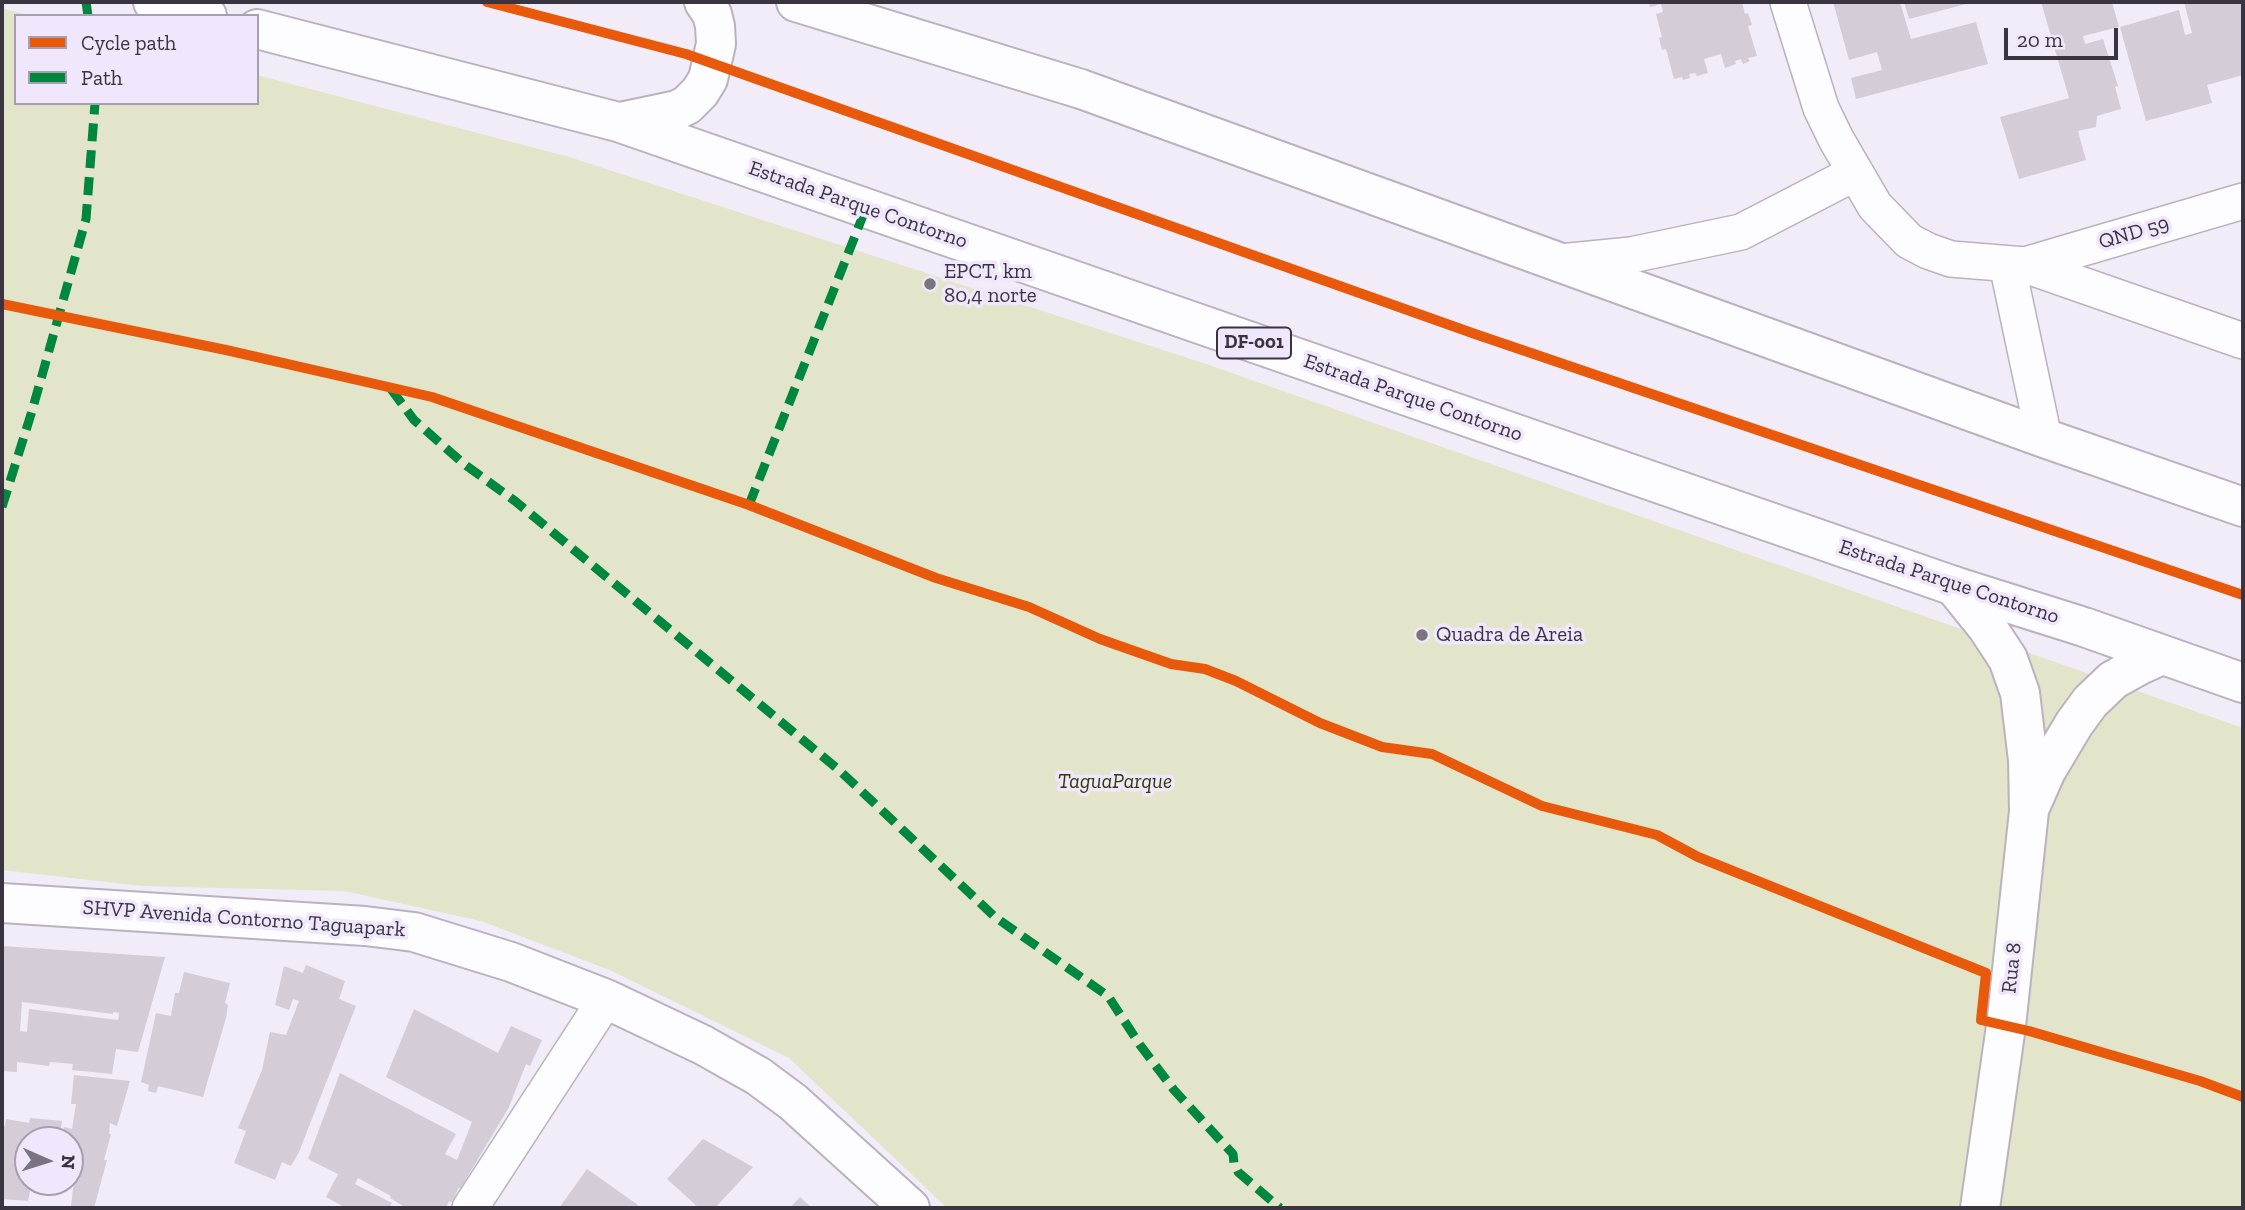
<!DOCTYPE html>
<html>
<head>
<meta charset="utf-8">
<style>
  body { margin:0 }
  #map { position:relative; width:2245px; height:1210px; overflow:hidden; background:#f2ecf8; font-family:"Zilla Slab",serif }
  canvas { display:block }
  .frame { position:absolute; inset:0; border:4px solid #39343f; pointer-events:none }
  .legend { position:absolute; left:14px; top:14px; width:245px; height:91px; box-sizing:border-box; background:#f1e7fd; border:2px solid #a79fb1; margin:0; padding:9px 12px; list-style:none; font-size:21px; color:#39343f }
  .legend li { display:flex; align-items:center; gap:14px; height:35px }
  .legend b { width:35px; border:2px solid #a79fb1 }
  .north { position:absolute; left:14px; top:1126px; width:70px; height:70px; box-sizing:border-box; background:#f1e7fd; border:2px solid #a79fb1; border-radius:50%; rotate:93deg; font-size:19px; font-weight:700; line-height:28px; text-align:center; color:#39343f }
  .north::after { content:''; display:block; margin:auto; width:24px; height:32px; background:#7a7480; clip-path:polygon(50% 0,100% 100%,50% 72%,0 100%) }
  .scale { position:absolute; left:2004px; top:28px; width:114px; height:32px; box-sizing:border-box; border:4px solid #39343f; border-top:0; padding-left:9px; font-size:21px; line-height:24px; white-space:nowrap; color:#39343f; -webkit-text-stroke:5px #f1e7fd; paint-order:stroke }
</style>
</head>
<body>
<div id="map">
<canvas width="2245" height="1210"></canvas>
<div class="frame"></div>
<ul class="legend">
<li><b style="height:9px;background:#e8590c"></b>Cycle path</li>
<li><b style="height:9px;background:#00873e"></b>Path</li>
</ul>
<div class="north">N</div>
<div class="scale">20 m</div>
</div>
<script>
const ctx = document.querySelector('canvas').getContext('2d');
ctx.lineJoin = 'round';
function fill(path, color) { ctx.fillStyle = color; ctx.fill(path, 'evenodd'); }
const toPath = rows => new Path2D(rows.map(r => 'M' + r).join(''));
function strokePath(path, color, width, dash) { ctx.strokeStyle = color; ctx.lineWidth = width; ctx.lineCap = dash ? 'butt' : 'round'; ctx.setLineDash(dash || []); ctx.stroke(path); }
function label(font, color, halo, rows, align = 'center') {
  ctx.font = font + ' "Zilla Slab",serif'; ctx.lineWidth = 7; ctx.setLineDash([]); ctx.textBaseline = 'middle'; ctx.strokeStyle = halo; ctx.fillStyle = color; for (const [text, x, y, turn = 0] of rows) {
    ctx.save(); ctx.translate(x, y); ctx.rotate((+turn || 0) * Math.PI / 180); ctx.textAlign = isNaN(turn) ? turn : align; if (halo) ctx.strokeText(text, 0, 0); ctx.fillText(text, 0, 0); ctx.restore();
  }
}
const green = toPath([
  [2,8,31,16,16,16,16,103,257,103,257,75,569,157,1206,364,2243,728,2243,1208,947,1208,789,1058,612,971,481,921,344,891,142,886,2,870]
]);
const building = toPath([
  [1649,2,1742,2,1745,14,1748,13,1752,25,1748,26,1757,56,1748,58,1750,61,1743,64,1741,59,1735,61,1736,64,1725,68,1721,54,1704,59,1708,73,1697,76,1695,73,1689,74,1690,78,1683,80,1682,77,1674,79,1666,49,1662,50,1659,38,1662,37,1656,14,1663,12,1661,4,1650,7],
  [1833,2,1900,2,1911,39,1976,22,1988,64,1856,99,1851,78,1882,70,1877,52,1849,60],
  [1904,2,1969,2,1970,3,1909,19],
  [2041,2,2112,2,2119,27,2083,36,2085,44,2103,39,2118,86,2115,87,2121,109,2097,116,2096,127,2078,131,2086,160,2019,179,2000,117,2069,98],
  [2184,2,2243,2,2243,75,2207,85,2212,103,2146,121,2120,27,2179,10,2185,35,2192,33],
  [2,946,165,957,138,1052,116,1049,112,1074,72,1070,73,1064,50,1062,49,1066,17,1062,17,1072,2,1071],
  [22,1002,113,1014,113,1012,119,1013,118,1020,29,1009,27,1032,20,1031],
  [306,965,345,981,339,999,356,1006,299,1152,291,1166,282,1162,275,1180,234,1163,246,1131,238,1128,262,1070,270,1032,286,1035,299,1001,293,999,289,1010,275,1005,284,966,303,973],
  [184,972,230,983,225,1003,228,1005,226,1018,203,1097,158,1086,156,1093,148,1091,149,1085,141,1082,156,1013,171,1016,175,993,179,993],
  [414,1009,498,1053,511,1026,542,1040,530,1066,526,1064,508,1109,460,1189,459,1187,452,1202,449,1201,446,1208,402,1208,403,1206,390,1198,391,1196,358,1178,355,1184,392,1203,389,1208,346,1208,326,1197,338,1174,308,1159,340,1073,456,1134,445,1154,457,1160,472,1122,386,1077],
  [74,1075,130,1081,117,1126,110,1123,109,1134,111,1134,104,1160,107,1160,94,1208,71,1206,75,1172,70,1171,70,1140,62,1140,64,1127,72,1129,76,1104,71,1104],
  [30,1118,62,1121,59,1140,28,1140,28,1182,32,1182,28,1201,2,1199,2,1125,5,1126,6,1119,29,1123],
  [703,1139,753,1167,715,1208,699,1208,667,1179],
  [587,1169,638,1205,635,1208,559,1208],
  [800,1197,812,1208,790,1208]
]);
const street = toPath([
  [1788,2,1821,108,1836,139,1875,206,1909,241,1928,251,1951,259,2025,265,2243,341],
  [1560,262,1631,255,1741,232,1855,173],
  [2007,264,2044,438],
  [2025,265,2243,201],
  [470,1208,606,999]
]);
const secondary = toPath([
  [1954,586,1987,627,2008,659,2020,693,2028,760,2029,811,2006,1026,1980,1208],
  [2032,803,2046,771,2074,724,2090,702,2113,680,2140,665,2162,655],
  [2,903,365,926,414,932,511,962,606,999,703,1045,758,1076,793,1102,910,1208]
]);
const highway = toPath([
  [153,2,207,16],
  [796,2,1081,89,2044,438,2243,507],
  [257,29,618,122,1954,586,2084,627,2243,683],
  [620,122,677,110,687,105,700,92,708,79,716,44,715,26,712,14,704,2]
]);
const quiet = toPath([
  [86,2,88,16],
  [391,389,414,420,464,464,515,501,839,770,995,917,1108,996,1140,1045,1174,1090,1233,1154,1234,1163,1238,1172,1280,1208],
  [749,505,866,208],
  [2,507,32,411,86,219,95,103]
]);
const cycleway = toPath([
  [487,2,686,54,1475,334,2243,595],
  [2,304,226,350,432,397,749,505,936,578,1029,607,1100,639,1171,664,1205,669,1236,681,1320,723,1382,747,1432,754,1542,806,1657,835,1698,857,1986,973,1981,1020,2029,1031,2200,1081,2243,1097]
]);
const markers = [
  [930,284,7,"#7a7480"],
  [1422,635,7,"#7a7480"]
];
const shields = [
  [1254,343,74]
];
const shieldNames = [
  ["DF-001",1254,343]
];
const streetNames = [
  ["Estrada Parque Contorno",858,205,19],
  ["QND 59",2134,233,-16],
  ["Estrada Parque Contorno",1413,398,19],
  ["Estrada Parque Contorno",1949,582,18],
  ["SHVP Avenida Contorno Taguapark",244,919,4],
  ["Rua 8",2012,968,-84]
];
const poiNames = [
  ["EPCT, km",944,272],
  ["80,4 norte",944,296],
  ["Quadra de Areia",1436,635]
];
const parkNames = [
  ["TaguaParque",1115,782]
];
fill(green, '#e2e5c9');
fill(building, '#d4ccd6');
strokePath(street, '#b8b3be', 38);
strokePath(secondary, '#b8b3be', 42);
strokePath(highway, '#b8b3be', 42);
strokePath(street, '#fdfcfe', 35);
strokePath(secondary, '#fdfcfe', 38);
strokePath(highway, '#fdfcfe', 38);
strokePath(quiet, '#00873e', 9, [18, 9]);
strokePath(cycleway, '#e8590c', 10);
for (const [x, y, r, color] of markers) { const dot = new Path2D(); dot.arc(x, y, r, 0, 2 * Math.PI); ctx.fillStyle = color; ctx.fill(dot); strokePath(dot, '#f1e7fd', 2.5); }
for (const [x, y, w] of shields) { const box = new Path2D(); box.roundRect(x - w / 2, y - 15.5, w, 31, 5); ctx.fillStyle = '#f1e7fd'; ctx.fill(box); strokePath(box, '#39343f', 2); }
label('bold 19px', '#39343f', null, shieldNames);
label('21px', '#39343f', '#f1e7fd', streetNames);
label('21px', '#39343f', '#f1e7fd', poiNames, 'left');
label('italic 21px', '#333a02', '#f1e7fd', parkNames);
</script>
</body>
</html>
